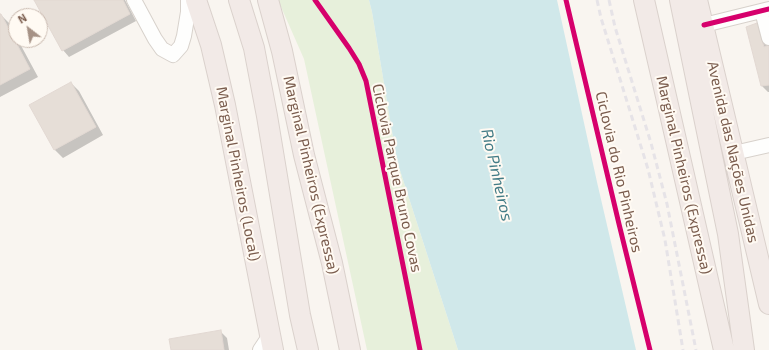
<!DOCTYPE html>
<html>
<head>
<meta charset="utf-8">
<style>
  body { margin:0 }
  #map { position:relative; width:769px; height:350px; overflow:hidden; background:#f9f5f0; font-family:"Exo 2",sans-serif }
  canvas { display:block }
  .north { position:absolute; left:8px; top:8px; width:40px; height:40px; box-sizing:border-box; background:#fffaf3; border:1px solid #cabbb1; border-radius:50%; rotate:329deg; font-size:11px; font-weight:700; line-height:16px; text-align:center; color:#7a5c4d }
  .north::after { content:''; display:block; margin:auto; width:14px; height:18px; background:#a69286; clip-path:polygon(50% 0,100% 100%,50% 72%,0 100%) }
</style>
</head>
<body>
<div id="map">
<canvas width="769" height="350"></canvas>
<div class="north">N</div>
</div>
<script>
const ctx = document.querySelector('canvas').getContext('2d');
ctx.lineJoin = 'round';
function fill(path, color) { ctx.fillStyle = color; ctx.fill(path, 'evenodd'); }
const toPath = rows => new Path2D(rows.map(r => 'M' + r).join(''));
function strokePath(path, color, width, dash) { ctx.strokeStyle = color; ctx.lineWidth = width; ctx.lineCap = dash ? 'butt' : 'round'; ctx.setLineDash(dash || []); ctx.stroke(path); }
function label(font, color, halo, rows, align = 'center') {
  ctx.font = font + ' "Exo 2",sans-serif'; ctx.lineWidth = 4; ctx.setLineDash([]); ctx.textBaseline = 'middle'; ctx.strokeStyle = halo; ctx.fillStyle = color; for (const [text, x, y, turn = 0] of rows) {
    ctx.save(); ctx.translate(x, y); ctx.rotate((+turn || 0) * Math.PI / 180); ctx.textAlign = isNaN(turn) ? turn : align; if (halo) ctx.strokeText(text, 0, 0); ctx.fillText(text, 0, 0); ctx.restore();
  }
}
const green = toPath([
  [278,0,369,0,372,12,397,161,458,350,367,350,304,59]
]);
const water = toPath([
  [369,0,557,0,597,182,636,350,458,350,397,161,372,12]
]);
const shadow = toPath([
  [36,0,125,0,136,21,69,57,63,50],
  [0,15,1,15,9,23,16,36,16,40,18,40,38,77,0,97],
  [757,25,764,31,768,47,769,46,769,92,768,92,762,86],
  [71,83,79,91,103,135,63,158,54,149],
  [220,331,227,338,229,350,172,350]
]);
const building = toPath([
  [34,0,123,0,130,14,62,51,34,0],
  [0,14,1,14,30,69,0,85,0,14],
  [757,23,764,47,769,45,769,85,761,86,746,27,757,23],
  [71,82,96,127,54,150,29,105,71,82],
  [221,330,224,350,171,350,169,339,221,330]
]);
const minor = toPath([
  [134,0,155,39,162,49,173,55,181,46,184,36,188,12,188,0],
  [762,11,769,38],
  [704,25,769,9],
  [734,153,769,145],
  [260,350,270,335]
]);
const highway = toPath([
  [196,0,211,45,225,105,273,350],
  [239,0,254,48,267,116,300,315,308,350],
  [268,0,282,51,304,155,332,263,350,350],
  [644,0,724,350],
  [680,0,728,234,744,350],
  [697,0,769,304]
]);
const rail = toPath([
  [597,0,601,18,648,169,665,240,683,350],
  [609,0,615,27,651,143,667,204,696,350]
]);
const cycleway = toPath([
  [315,0,349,48,359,64,366,81,420,350],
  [566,0,619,224,650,350],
  [704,25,769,9]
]);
const streetNames = [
  ["Avenida das Nações Unidas",733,152,77],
  ["Ciclovia do Rio Pinheiros",619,172,77],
  ["Marginal Pinheiros (Local)",238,174,79],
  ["Marginal Pinheiros (Expressa)",311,175,77],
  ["Marginal Pinheiros (Expressa)",684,175,77],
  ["Ciclovia Parque Bruno Covas",397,178,78]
];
const waterNames = [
  ["Rio Pinheiros",497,175,77]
];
fill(green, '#e7f0db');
fill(water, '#d0e8ea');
fill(shadow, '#0003');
fill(building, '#e6ded7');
strokePath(building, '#e2d8d2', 1);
strokePath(minor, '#d7d1cb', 16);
strokePath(highway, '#dad1cc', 22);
strokePath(minor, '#fefefd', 14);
strokePath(highway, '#f2eae7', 20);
strokePath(rail, '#e6e3e7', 3, [6, 4]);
strokePath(cycleway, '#d6006c', 5);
label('15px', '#7a5c4d', '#fffaf3', streetNames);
label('italic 16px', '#437c86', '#fffaf3', waterNames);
</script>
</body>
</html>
